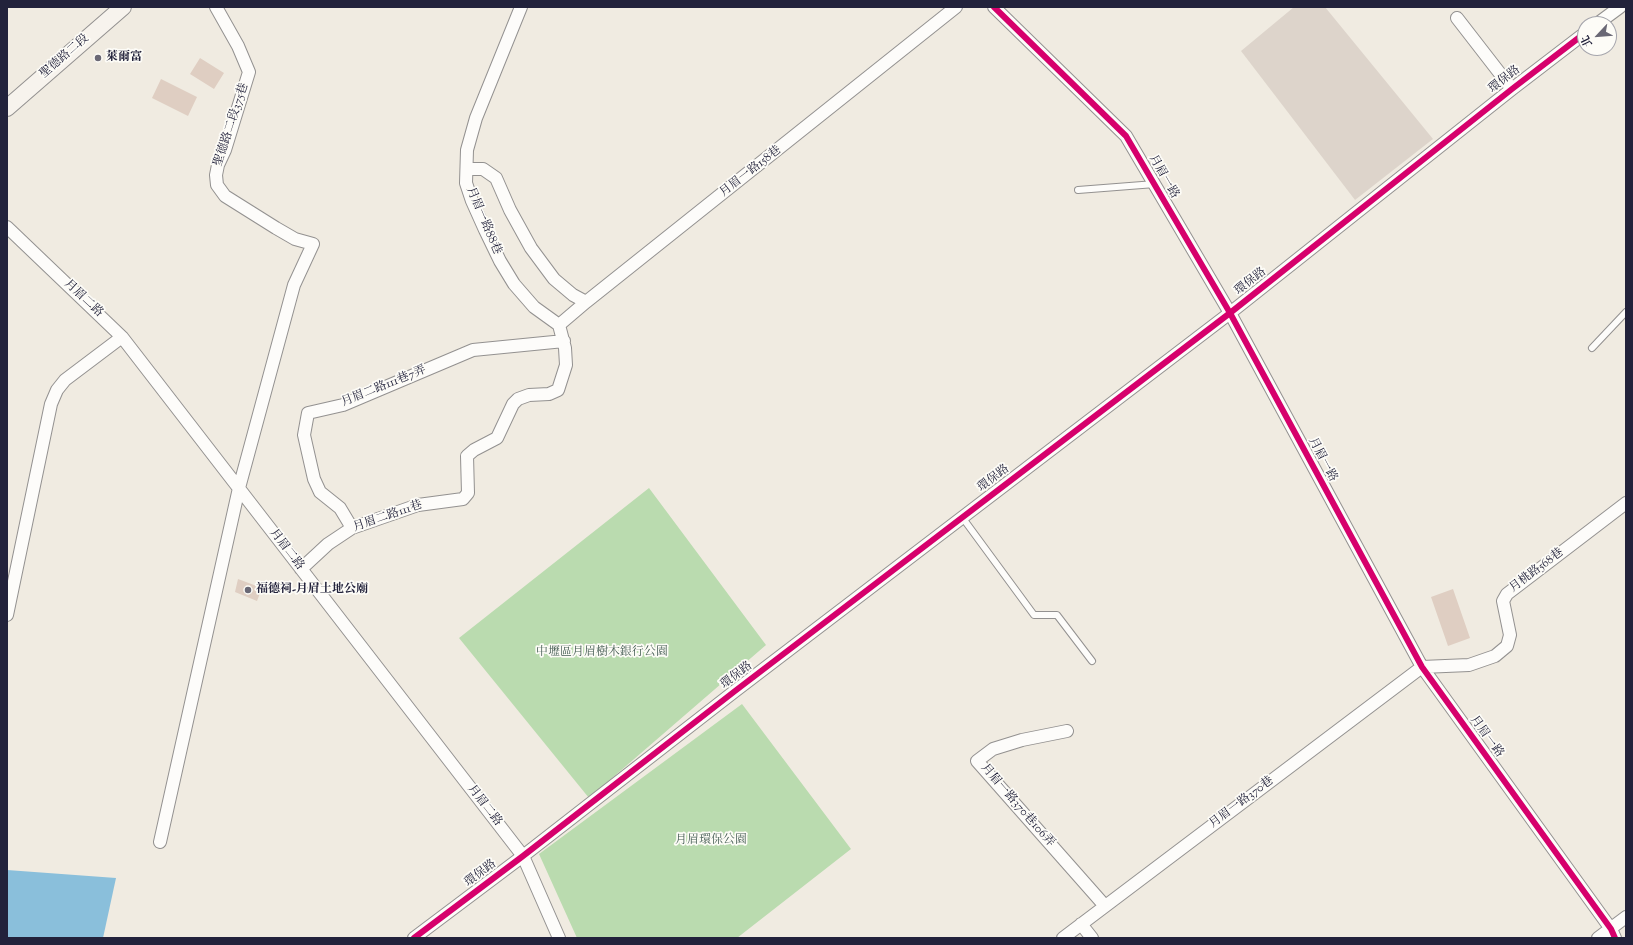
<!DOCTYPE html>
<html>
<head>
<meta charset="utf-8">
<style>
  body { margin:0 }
  #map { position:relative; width:1633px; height:945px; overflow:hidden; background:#f0ebe1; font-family:"Sorts Mill Goudy","Noto Serif TC",serif }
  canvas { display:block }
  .frame { position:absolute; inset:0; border:8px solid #22223b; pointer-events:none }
  .north { position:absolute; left:1577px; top:16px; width:40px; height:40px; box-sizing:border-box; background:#fdfcf7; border:1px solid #a5a5ac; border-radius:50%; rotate:244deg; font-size:11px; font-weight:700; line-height:16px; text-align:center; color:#22223b }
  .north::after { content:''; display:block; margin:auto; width:14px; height:18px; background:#6a6875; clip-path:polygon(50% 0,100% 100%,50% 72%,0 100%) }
</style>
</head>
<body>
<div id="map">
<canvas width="1633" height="945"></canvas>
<div class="frame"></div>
<div class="north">北</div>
</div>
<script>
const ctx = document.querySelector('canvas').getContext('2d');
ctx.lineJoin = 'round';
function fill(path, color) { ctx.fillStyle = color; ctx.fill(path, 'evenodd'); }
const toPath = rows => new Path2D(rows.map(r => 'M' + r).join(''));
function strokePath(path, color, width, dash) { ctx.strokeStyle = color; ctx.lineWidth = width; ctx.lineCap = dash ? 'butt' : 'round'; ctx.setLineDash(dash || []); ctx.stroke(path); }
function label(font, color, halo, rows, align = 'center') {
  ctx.font = font + ' "Sorts Mill Goudy","Noto Serif TC",serif'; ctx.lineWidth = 3.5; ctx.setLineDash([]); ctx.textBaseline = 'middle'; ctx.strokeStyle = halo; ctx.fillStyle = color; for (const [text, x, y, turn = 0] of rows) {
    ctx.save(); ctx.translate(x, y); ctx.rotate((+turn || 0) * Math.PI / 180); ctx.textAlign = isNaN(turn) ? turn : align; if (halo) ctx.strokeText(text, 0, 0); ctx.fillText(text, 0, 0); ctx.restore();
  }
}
const industrial = toPath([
  [1294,7,1325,7,1433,139,1355,200,1241,51]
]);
const green = toPath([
  [649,488,766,645,589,798,459,638],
  [742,704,851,849,737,938,577,938,539,854]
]);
const water = toPath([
  [7,870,116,878,103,938,7,938]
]);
const building = toPath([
  [200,58,224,73,214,89,190,74],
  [161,79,197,97,188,116,152,98],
  [238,579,262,588,257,601,235,592],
  [1453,589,1470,638,1448,646,1431,597]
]);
const lane = toPath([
  [1078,190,1155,184],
  [1592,348,1626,312],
  [962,517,1034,615,1057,615,1092,661]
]);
const street = toPath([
  [521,7,476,118,467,150,466,183,472,201,485,230,500,261,514,284,534,307,559,325],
  [994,7,1126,136,1230,313,1422,667,1611,929,1615,938],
  [1457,18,1512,89],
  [1597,24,1620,7],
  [467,169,483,169,496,178,510,210,531,248,554,279,573,295,586,302],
  [7,227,122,337,523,856,559,938],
  [352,528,340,508,320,492,314,479,304,435,308,413,343,405,473,350,564,341],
  [301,569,328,544,352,528,418,505,463,499,468,493,467,456,474,450,497,438,513,404,518,399,529,395,549,394,558,390,566,365,565,348,559,325,586,302,956,7],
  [7,615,51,404,57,390,65,380,122,337],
  [1067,731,1022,740,993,749,977,761,1105,906],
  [160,842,239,488,294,285,313,244,295,239,276,228,225,196,217,185,216,175,218,165,225,150,249,72,238,46,216,7],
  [1081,924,1092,938],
  [414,938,523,856,735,691,1230,313,1512,89,1585,33],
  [1063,938,1422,667,1469,665,1495,656,1507,646,1510,635,1503,601,1507,594,1626,503],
  [1598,938,1626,917]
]);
const secondary = toPath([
  [7,108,123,7]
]);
const cycleway = toPath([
  [994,7,1126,136,1230,313,1422,667,1611,929,1615,938],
  [414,938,523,856,735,691,1230,313,1512,89,1585,33]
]);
const markers = [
  [98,58,4,"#6a6875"],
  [248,590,4,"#6a6875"]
];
const streetNames = [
  ["聖德路二段",65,57,-41],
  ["環保路",1505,80,-38],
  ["聖德路二段375巷",232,125,-72],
  ["月眉一路158巷",751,172,-38],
  ["月眉一路",1163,177,60],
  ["月眉一路88巷",483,221,67],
  ["環保路",1251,282,-38],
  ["月眉二路",83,299,43],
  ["月眉二路111巷7弄",384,387,-22],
  ["月眉一路",1322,460,62],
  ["環保路",994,479,-37],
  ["月眉二路111巷",388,517,-19],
  ["月眉二路",286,550,52],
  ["月桃路568巷",1537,571,-37],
  ["環保路",737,676,-37],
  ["月眉一路",1486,737,54],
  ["月眉一路370巷",1242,803,-37],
  ["月眉二路",484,806,52],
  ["月眉一路370巷106弄",1017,806,49],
  ["環保路",481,874,-37]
];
const poiNames = [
  ["萊爾富",106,58],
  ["福德祠-月眉土地公廟",256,590]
];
const parkNames = [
  ["中壢區月眉樹木銀行公園",602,653],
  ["月眉環保公園",711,841]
];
fill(industrial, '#ddd4cb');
fill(green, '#badbaf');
fill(water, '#8abfdb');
fill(building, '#dfcec2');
strokePath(lane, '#939190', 8);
strokePath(street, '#939190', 14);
strokePath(secondary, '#939190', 18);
strokePath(lane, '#fdfcfa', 6);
strokePath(street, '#fdfcfa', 12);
strokePath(secondary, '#f7f3ed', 16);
strokePath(cycleway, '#d6006c', 6);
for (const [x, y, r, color] of markers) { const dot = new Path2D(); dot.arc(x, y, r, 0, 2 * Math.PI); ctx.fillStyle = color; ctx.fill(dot); strokePath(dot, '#fdfcf7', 1.5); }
label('12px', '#22223b', '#fdfcf7', streetNames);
label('bold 12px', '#22223b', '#fdfcf7', poiNames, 'left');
label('12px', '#475e55', '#fdfcf7', parkNames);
</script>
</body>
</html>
